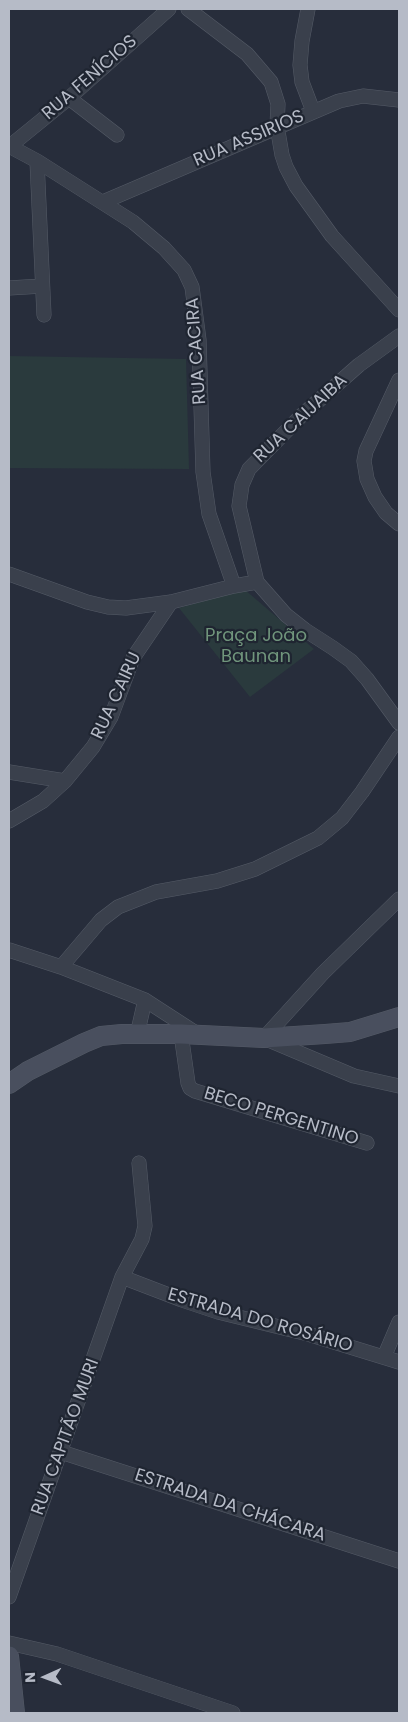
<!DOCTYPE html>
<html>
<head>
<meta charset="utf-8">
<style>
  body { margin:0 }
  #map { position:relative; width:408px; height:1722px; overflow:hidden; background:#272d3b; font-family:Poppins,sans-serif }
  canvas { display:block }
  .frame { position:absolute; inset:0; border:10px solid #b6bbc7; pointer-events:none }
  .north { position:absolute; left:20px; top:1652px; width:50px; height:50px; -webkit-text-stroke:4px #1f2531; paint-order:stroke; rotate:268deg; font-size:14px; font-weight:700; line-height:20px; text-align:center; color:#b6bbc7 }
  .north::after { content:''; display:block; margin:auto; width:18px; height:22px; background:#b6bbc7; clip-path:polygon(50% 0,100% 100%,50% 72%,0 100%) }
</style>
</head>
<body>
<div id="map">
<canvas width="408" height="1722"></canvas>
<div class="frame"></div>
<div class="north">N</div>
</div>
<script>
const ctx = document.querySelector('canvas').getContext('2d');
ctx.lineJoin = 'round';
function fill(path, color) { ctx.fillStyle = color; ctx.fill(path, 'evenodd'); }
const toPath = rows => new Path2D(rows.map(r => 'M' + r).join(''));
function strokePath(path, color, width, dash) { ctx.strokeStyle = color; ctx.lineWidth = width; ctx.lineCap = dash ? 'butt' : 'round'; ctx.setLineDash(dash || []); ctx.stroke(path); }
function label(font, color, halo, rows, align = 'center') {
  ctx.font = font + ' Poppins,sans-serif'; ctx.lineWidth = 4.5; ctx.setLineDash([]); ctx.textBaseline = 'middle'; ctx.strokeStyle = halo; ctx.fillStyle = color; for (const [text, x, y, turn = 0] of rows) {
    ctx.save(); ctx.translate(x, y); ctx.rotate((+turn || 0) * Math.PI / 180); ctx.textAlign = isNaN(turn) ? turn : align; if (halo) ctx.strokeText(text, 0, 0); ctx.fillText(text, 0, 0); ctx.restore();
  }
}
const green = toPath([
  [9,356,186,359,189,469,9,468],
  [244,589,314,649,250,697,179,608]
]);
const street = toPath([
  [188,9,247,54,271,82,278,104,277,126,282,155,286,167,296,186,332,236,399,310],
  [308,9,302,41,300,65,302,82,313,111],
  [69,98,117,135],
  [9,146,37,161,133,222,164,248,184,270,192,287,199,340,203,472,209,514,234,586],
  [10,146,69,98,169,9],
  [37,161,44,315],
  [103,202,339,101,363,96,399,100],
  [9,288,42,286],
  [399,336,359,365,301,416,249,469,242,485,239,506,257,582,286,615,305,630,333,648,351,661,367,679,399,723],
  [399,380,366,451,364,461,367,479,375,497,386,513,399,524],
  [9,574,87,602,108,607,126,608,171,602,234,586,257,582],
  [9,772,65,781],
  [9,821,43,801,65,781,93,747,111,717,133,658,171,602],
  [399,899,323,973,264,1038,354,1076,399,1086],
  [9,950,61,967,145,1000,199,1035],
  [61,967,101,920,118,907,156,892,217,881,255,869,318,838,342,818,362,792,399,737],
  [181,1034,188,1083,190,1088,195,1091,367,1143],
  [137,1035,145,1000],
  [122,1277,182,1300,218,1312,308,1334,399,1362],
  [384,1357,399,1322],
  [61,1452,399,1561],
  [9,1597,122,1277,142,1239,145,1226,139,1163],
  [9,1643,57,1654,233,1713]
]);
const secondary = toPath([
  [9,1084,28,1071,84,1043,101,1036,122,1034,181,1034,264,1038,325,1034,350,1032,399,1017],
  [9,1656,15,1713]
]);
const streetNames = [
  ["RUA FENÍCIOS",90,78,-41],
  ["RUA ASSIRIOS",249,139,-23],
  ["RUA CACIRA",197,351,-94],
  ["RUA CAIJAIBA",301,419,-43],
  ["RUA CAIRU",117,696,-65],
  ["BECO PERGENTINO",281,1117,17],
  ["ESTRADA DO ROSÁRIO",260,1321,16],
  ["RUA CAPITÃO MURI",66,1437,-70],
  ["ESTRADA DA CHÁCARA",230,1506,18]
];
const parkNames = [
  ["Praça João",256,636],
  ["Baunan",256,657]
];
fill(green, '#2a3a3d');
strokePath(street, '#555b67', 15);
strokePath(secondary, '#555b67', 20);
strokePath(street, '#3a404c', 14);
strokePath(secondary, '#494f5e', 19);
label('18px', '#b6bbc7', '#1f2531', streetNames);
label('18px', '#70957c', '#1f2531', parkNames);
</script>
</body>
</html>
